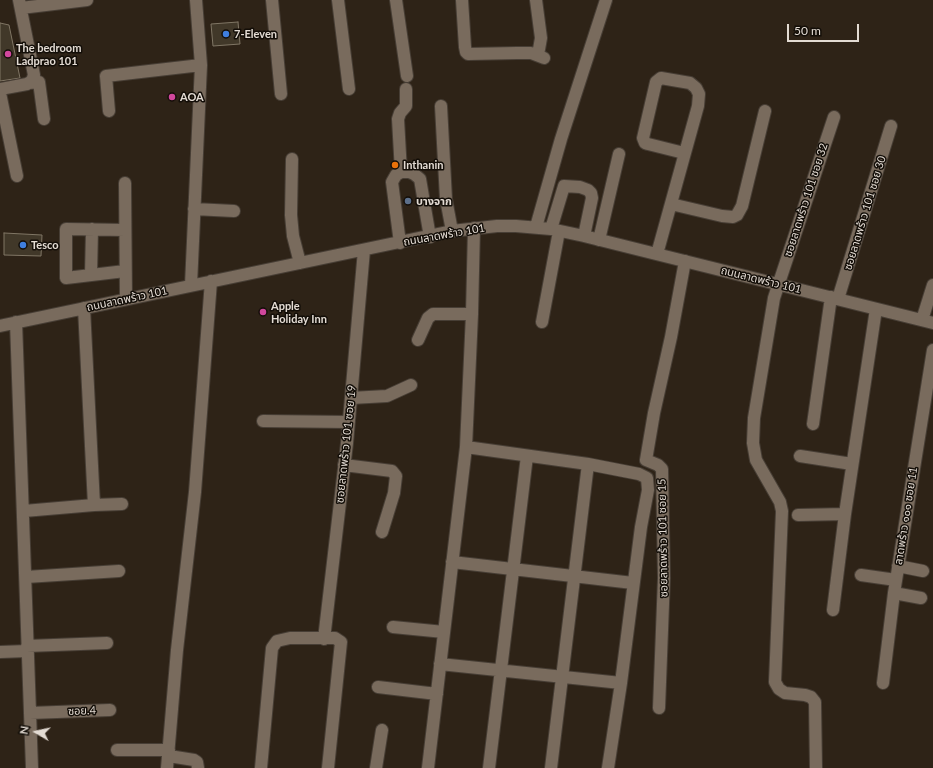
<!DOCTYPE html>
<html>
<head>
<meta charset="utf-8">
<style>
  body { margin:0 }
  #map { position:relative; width:933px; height:768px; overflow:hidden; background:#2e2317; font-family:Lato,sans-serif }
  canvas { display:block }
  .north { position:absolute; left:16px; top:712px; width:40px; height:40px; -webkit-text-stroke:3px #130e08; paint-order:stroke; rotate:279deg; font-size:11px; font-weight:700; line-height:16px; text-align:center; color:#e3dbd3 }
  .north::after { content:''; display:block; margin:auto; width:14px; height:18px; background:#e3dbd3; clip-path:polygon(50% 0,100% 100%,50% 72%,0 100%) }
  .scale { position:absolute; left:787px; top:24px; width:72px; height:18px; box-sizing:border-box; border:2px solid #e3dbd3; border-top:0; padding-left:5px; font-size:12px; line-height:14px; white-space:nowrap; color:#e3dbd3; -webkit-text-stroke:3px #130e08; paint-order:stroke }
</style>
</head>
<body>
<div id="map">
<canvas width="933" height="768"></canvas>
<div class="north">N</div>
<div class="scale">50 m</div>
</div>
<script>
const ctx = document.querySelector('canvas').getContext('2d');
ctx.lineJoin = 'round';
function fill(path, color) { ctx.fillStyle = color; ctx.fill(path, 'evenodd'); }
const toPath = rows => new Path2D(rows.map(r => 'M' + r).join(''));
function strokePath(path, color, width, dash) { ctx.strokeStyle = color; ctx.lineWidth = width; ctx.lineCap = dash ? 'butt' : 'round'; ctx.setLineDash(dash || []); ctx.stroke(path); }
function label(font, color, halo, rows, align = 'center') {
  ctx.font = font + ' Lato,"Noto Sans Thai",sans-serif'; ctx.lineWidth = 3; ctx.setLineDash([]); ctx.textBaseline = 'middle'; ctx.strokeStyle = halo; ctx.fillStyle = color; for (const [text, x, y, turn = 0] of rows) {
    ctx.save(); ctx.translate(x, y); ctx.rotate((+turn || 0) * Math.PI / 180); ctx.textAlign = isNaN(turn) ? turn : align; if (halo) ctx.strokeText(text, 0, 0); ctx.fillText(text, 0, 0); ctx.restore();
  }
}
const building = toPath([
  [238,22,240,44,213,46,211,24,238,22],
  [0,23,9,25,20,78,0,81,0,23],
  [4,233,42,235,41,256,4,255,4,233]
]);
const minor = toPath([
  [272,0,281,94],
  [338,0,349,89],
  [396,0,407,76],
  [462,0,465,47,466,52,468,54,517,53,531,53,544,58],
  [536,0,541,38,538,55],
  [21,8,87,0],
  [29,83,39,82,44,119],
  [0,89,27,84,32,81,34,75,19,0],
  [0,93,17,176],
  [441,106,446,199,452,231],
  [109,111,106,76,201,65],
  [292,159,291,215,293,236,300,263],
  [401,172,398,119,400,113,406,106,406,89],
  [125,183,126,299],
  [671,204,722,216,733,217,737,215,742,206,765,111],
  [194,209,234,211],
  [536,227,561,139,606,0],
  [551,229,564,186,580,187,588,190,591,193,592,198,584,236],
  [599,240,619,154],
  [400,243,392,182,396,175,401,172,409,172,414,174,420,179,430,237],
  [657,254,698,106,699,94,696,88,690,83,661,78,656,82,643,138,645,143,648,144,684,153],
  [125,271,66,278,66,229,125,230],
  [91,275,92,229],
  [191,285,201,65,196,0],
  [838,299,891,126],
  [922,320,933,285],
  [16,322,32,768],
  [542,322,559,231],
  [0,326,452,231,497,226,516,226,551,229,584,236,933,323],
  [418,340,428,318,433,314,472,314],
  [351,398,387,396,411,385],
  [263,421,349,422],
  [813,424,831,297],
  [466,447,588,464,639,474,647,478,648,490,641,527,621,683,608,768],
  [800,456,852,464],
  [344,465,392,471,396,476,394,493,382,532],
  [94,505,122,504],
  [24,511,94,505,84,308],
  [798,515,845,514],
  [452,562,633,583],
  [898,566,923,571],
  [861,575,896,580],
  [26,577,119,571],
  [894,593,921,598],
  [833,610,845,514,876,309],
  [393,627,444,632],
  [324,639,347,443,364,250],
  [27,646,107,643],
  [0,652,27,651],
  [440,664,621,683],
  [883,683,894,593,933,350],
  [378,687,437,694],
  [659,708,664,578,662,469,658,465,646,460,654,413,671,337,685,261],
  [30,713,110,710],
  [117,750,169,750],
  [169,756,194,760,197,762,198,768],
  [167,768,177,650,195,492,211,281],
  [261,768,272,648,277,641,290,638,335,638,341,642,328,768],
  [376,768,382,730],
  [428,768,466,447,472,314,474,228],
  [489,768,527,456],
  [551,768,588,464],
  [816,768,815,702,811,697,805,695,785,693,779,689,775,682,782,511,780,502,756,460,753,443,754,418,774,298,834,117]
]);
const markers = [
  [226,34,4,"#3f7fe0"],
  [8,54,4,"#d1479c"],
  [172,97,4,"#d1479c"],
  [395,165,4,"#e8710a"],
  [408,201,4,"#5c6f8a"],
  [23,245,4,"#3f7fe0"],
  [263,312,4,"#d1479c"]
];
const poiNames = [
  ["7-Eleven",234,34],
  ["The bedroom",16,48],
  ["Ladprao 101",16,61],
  ["AOA",180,97],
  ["Inthanin",403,165],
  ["บางจาก",416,201],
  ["Tesco",31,245],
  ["Apple",271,306],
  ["Holiday Inn",271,319]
];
const streetNames = [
  ["ซอยลาดพร้าว 101 ซอย 32",806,200,-72],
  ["ซอยลาดพร้าว 101 ซอย 30",865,213,-73],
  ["ถนนลาดพร้าว 101",444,235,-10],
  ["ถนนลาดพร้าว 101",761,280,14],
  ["ถนนลาดพร้าว 101",127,299,-12],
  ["ซอยลาดพร้าว 101 ซอย 19",346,444,-84],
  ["ลาดพร้าว ๑๐๑ ซอย 11",906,516,-81],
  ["ซอยลาดพร้าว 101 ซอย 15",663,538,-91],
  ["ซอย.4",82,711,-2]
];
fill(building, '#413829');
strokePath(building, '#807665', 1);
strokePath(minor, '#473e35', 14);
strokePath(minor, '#796b5d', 12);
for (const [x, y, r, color] of markers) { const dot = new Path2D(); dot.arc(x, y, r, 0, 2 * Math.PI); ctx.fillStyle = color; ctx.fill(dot); strokePath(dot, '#130e08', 1.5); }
label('bold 11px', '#e3dbd3', '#130e08', poiNames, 'left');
label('11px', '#e3dbd3', '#130e08', streetNames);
</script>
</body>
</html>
